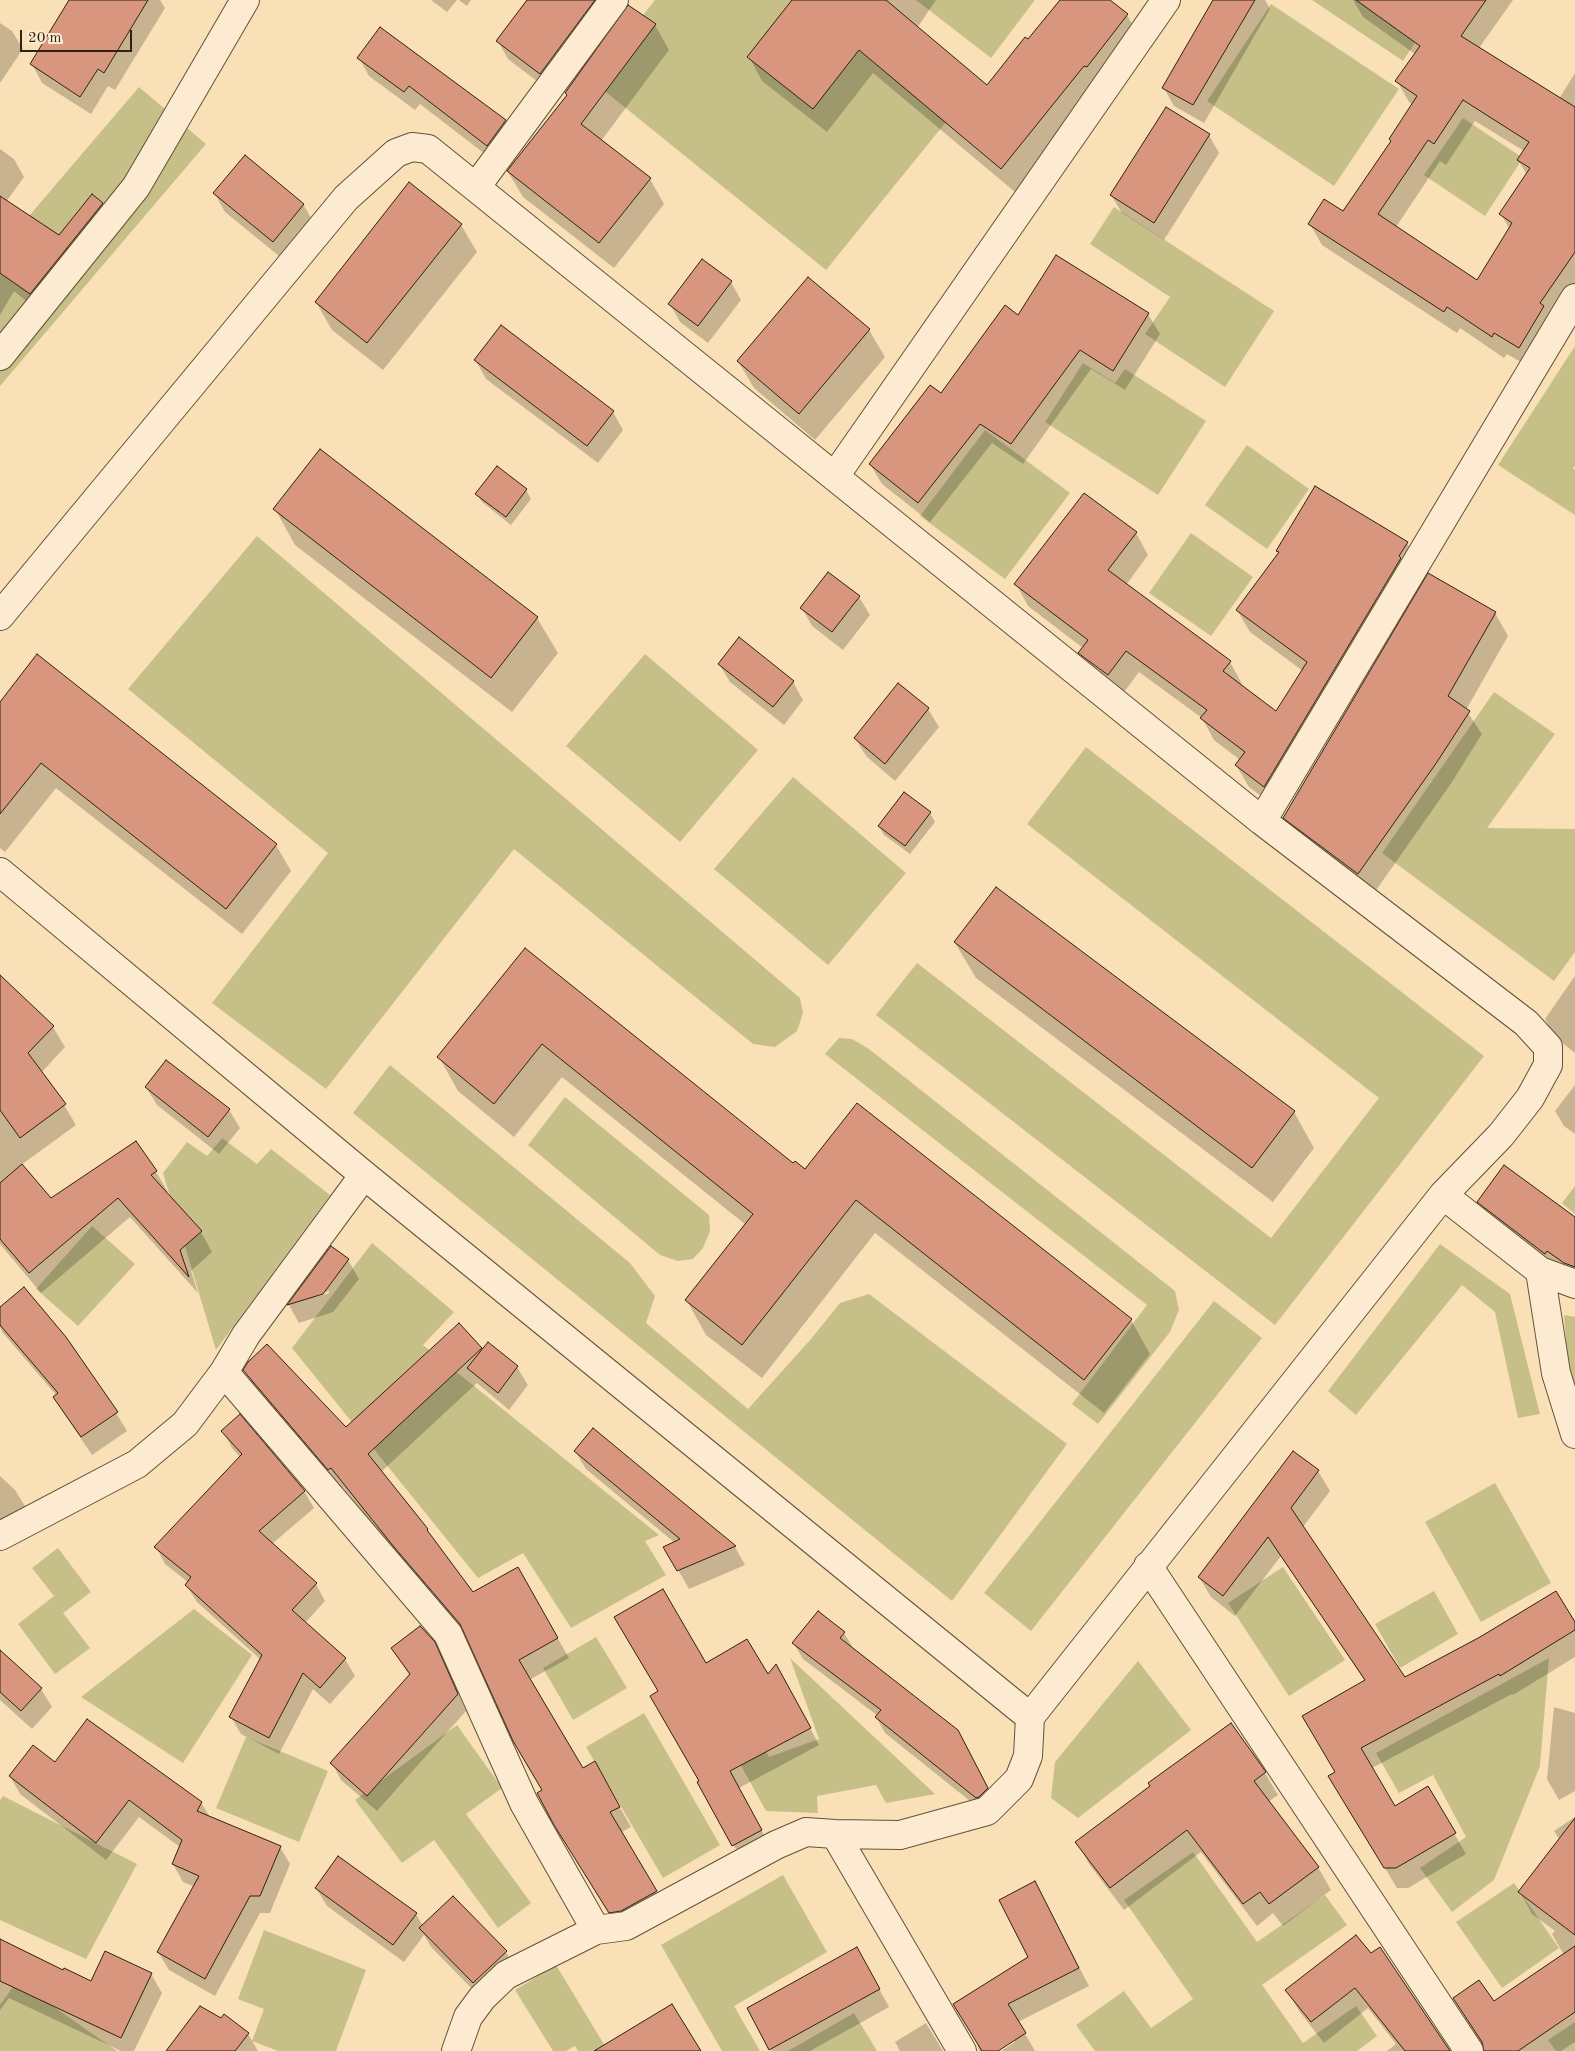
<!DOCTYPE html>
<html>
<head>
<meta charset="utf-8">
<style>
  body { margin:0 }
  #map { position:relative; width:1575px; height:2051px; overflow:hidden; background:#fae0b6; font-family:"Old Standard TT",serif }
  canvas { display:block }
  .scale { position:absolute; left:20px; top:30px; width:112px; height:22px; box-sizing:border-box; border:2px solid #2f2211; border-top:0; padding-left:6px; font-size:15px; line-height:18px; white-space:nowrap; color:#2f2211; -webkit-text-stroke:4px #fcebd0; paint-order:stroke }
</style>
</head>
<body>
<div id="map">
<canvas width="1575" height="2051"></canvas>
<div class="scale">20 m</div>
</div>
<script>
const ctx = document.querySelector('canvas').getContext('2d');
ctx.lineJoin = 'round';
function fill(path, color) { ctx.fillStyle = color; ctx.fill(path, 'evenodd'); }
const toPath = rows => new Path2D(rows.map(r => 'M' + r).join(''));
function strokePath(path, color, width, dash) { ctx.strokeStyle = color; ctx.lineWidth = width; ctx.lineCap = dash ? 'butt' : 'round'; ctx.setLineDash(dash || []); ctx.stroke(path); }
const green = toPath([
  [655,0,828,0,959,106,826,270,591,80],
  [916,0,1035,0,991,58],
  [1312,0,1443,0,1403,61],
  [1271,4,1399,89,1334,186,1207,101],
  [139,87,206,144,0,386,0,250],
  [1463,118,1523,158,1485,216,1424,175],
  [1114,207,1274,311,1225,387,1145,334,1170,297,1090,244],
  [1575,346,1575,466,1573,468,1575,470,1575,515,1498,465],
  [1083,363,1115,383,1125,369,1206,421,1158,495,1045,422],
  [985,430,1070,493,1005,579,920,516],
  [1247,445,1309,489,1267,549,1205,505],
  [1191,533,1253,577,1211,636,1149,593],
  [257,536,800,998,803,1013,797,1031,775,1047,753,1044,514,849,326,1089,212,1003,328,853,128,689],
  [645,654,758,750,680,842,566,746],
  [1494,692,1555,734,1487,828,1575,829,1575,952,1554,981,1382,853],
  [1086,747,1484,1056,1275,1325,876,1015,917,963,1271,1238,1379,1098,1027,824],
  [793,777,906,873,828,965,714,869],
  [839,1038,852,1039,869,1049,1175,1291,1179,1310,1170,1332,1098,1424,1072,1404,1147,1305,825,1054],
  [390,1065,630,1263,655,1296,646,1323,748,1409,811,1339,840,1303,869,1294,1067,1444,952,1601,353,1113],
  [565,1097,709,1215,710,1231,703,1248,693,1259,678,1261,660,1255,528,1145],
  [222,1138,257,1164,271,1149,330,1195,216,1350,163,1173,187,1142,207,1156],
  [1575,1186,1575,1214,1562,1203],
  [92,1226,135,1264,78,1326,36,1289],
  [372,1243,454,1312,423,1345,659,1535,645,1541,666,1575,571,1628,523,1553,478,1578,292,1348],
  [1440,1244,1510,1294,1540,1414,1518,1418,1495,1312,1462,1285,1356,1415,1328,1391],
  [1214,1301,1262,1338,1031,1631,984,1593],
  [1564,1315,1575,1317,1575,1404,1570,1394],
  [1495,1483,1551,1583,1481,1622,1425,1522],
  [58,1548,91,1592,63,1613,90,1648,55,1674,18,1624,54,1596,32,1568],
  [1283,1567,1345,1660,1289,1696,1228,1603],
  [1434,1591,1458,1634,1400,1668,1375,1624],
  [194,1609,252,1655,183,1763,81,1697],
  [596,1637,627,1688,573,1720,543,1668],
  [790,1658,935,1794,886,1803,876,1785,817,1796,818,1813,766,1811,702,1695,761,1662,771,1678,736,1697,769,1757,819,1739],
  [1549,1658,1540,1766,1494,1880,1452,1912,1420,1868,1466,1837,1433,1775,1399,1793,1376,1753],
  [1138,1661,1191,1730,1078,1818,1051,1798,1055,1762],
  [644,1713,720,1845,663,1878,586,1747],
  [457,1725,502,1788,466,1814,531,1903,498,1928,434,1840,402,1863,355,1800],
  [246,1737,328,1771,299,1842,216,1808],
  [3,1796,137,1864,86,1959,0,1920,0,1800],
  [1193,1852,1257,1942,1325,1895,1347,1925,1262,1985,1303,2043,1356,2006,1377,2036,1357,2051,1095,2051,1076,2025,1124,1991,1151,2028,1193,1999,1124,1900],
  [783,1875,827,1952,734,2006,760,2051,722,2051,661,1945],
  [1514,1883,1559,1948,1502,1988,1456,1922],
  [264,1930,366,1970,336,2051,278,2051,252,2041,264,2009,238,1999],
  [556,1965,608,2051,578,2051,575,2046,566,2051,553,2051,515,1990],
  [17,1981,117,2051,0,2051,0,2005],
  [854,2013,877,2051,788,2051],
  [1575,2022,1575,2051,1556,2051,1548,2040]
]);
const shadow = toPath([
  [70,0,160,0,165,8,115,90,108,86,91,114,42,83,32,64],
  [431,0,457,0,447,12],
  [459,0,471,0,467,6],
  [529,0,610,0,550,91,508,59,498,41],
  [793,0,936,0,917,28,987,86,1029,41,1062,0,1108,0,1127,15,1141,39,1098,89,1015,192,873,73,827,132,762,81,749,57],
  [1214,0,1265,0,1270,9,1204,123,1174,106,1164,88],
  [1353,0,1513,0,1479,48,1559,99,1575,73,1575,291,1531,368,1507,354,1504,358,1460,328,1457,333,1322,245,1310,224,1343,212,1392,142,1413,105,1409,102,1397,81,1415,54,1363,17],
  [1475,121,1524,151,1518,160,1527,175,1501,214,1510,230,1478,281,1396,227,1440,161,1446,165],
  [0,23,12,31,23,49,0,83],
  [655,25,669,50,601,141,650,179,664,204,614,268,523,197,508,172],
  [359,58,505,121,516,139,498,164,420,104,415,110,369,76],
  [1209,135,1219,153,1164,240,1122,213,1111,195],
  [0,149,14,159,24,177,6,202,59,237,102,204,115,226,43,315,14,291,0,315],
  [215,194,303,204,314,223,284,260,225,212],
  [461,225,477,252,383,370,332,330,316,302],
  [1057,257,1148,314,1160,334,1125,390,1091,369,1023,464,992,443,930,522,882,484,870,464,1019,317],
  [808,279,869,330,885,357,815,440,754,388,738,361],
  [731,282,741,300,708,343,680,322,670,304],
  [476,361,613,412,623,430,598,463,486,379],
  [497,468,526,490,531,499,511,525,482,502,477,494],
  [275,509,537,618,558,653,512,712,295,545],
  [1136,533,1148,555,1126,585,1230,662,1242,684,1241,686,1276,713,1303,671,1250,632,1237,610,1279,554,1277,551,1407,543,1419,564,1277,808,1249,787,1236,765,1240,760,1214,740,1202,718,1139,672,1121,696,1092,675,1080,653,1083,648,1028,606,1016,584],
  [859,597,870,615,843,650,812,626,802,608],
  [1495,613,1508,636,1466,710,1482,734,1450,785,1372,896,1298,841,1285,818],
  [37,656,276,845,291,871,242,934,56,788,5,852,0,848,0,704],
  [719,664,793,682,803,700,784,725,730,682],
  [899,685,928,709,939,727,895,781,866,756,855,738],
  [930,813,935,822,910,854,884,835,879,826],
  [955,943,1294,1112,1314,1148,1273,1202,976,978],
  [525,949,793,1165,1131,1320,1150,1354,1104,1413,875,1233,762,1378,706,1335,687,1301,746,1225,562,1077,514,1137,458,1091,439,1057],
  [0,976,53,1027,65,1047,41,1073,64,1105,76,1125,21,1165,51,1200,136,1142,156,1172,168,1192,166,1193,201,1232,212,1252,191,1271,198,1293,130,1217,41,1293,0,1244],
  [1575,976,1575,1053,1555,1037,1545,1019],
  [166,1061,229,1110,240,1128,219,1154,157,1105,146,1087],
  [1575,1085,1575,1134,1564,1126,1555,1111],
  [1479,1202,1575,1219,1575,1281,1489,1220],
  [331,1248,348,1260,359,1279,333,1312,299,1323,289,1305],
  [329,1291,329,1293,316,1297,320,1294],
  [0,1309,116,1413,127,1431,92,1455,65,1415,54,1397,57,1396,3,1333,0,1327],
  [488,1344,517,1367,528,1385,509,1410,477,1383,381,1472,427,1530,472,1594,517,1568,569,1658,529,1680,582,1770,606,1783,631,1827,620,1833,668,1912,622,1932,576,1857,470,1641,407,1567,343,1487,341,1489,256,1391,245,1370,346,1429,481,1348,482,1351],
  [593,1430,735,1547,745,1565,689,1589,665,1547,675,1543,586,1469,575,1451],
  [223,1431,304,1491,314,1508,272,1544,316,1584,325,1601,305,1623,345,1659,355,1676,330,1704,313,1689,279,1754,241,1734,231,1717,261,1660,197,1602,187,1586,189,1583,165,1564,156,1547,240,1457,232,1448],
  [1294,1452,1318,1471,1330,1491,1303,1527,1404,1678,1575,1625,1575,1657,1513,1695,1512,1694,1372,1768,1395,1808,1428,1788,1466,1854,1408,1888,1397,1888,1342,1797,1337,1773,1365,1681,1281,1556,1235,1616,1211,1597,1199,1577],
  [0,1476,15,1490,25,1506,0,1534],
  [844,1633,853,1648,966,1747,996,1804,985,1813,885,1733,876,1717,878,1716,803,1659,794,1644],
  [434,1643,443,1660,466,1711,377,1811,341,1780,332,1763,410,1676,392,1649],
  [0,1652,41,1689,52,1707,32,1729,0,1700],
  [706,1665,768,1676,786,1682,819,1745,739,1788,771,1848,743,1863,700,1781,659,1692],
  [1554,1707,1575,1713,1575,1791,1559,1800,1547,1779],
  [88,1720,201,1803,210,1817,280,1847,290,1864,270,1913,260,1913,215,1996,169,1970,158,1952,195,1887,183,1882,173,1864,180,1847,139,1817,106,1860,20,1794,10,1776,56,1764],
  [1231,1725,1265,1773,1278,1795,1268,1802,1318,1867,1331,1890,1283,1926,1273,1913,1257,1926,1201,1852,1124,1910,1089,1864,1077,1842],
  [1575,1817,1575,2042,1561,2051,1486,2051,1454,1998,1493,2003,1564,1955,1552,1934,1555,1931,1532,1914,1520,1892,1560,1840,1554,1831],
  [1035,1883,1089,1986,1018,2022,1035,2051,1001,2051,1015,2042,1014,2040,996,2051,979,2051,977,2043,954,2005,1029,1957],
  [316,1888,416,1914,423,1926,506,1952,516,1970,484,2001,431,1947,424,1935,404,1962,327,1906],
  [1356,1936,1449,2051,1387,2051,1396,2044,1368,2008,1324,2043,1299,2011,1287,1990],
  [0,1941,64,1972,92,1982,106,1953,151,1974,162,1993,134,2051,121,2051,9,1998,0,2010],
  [867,1967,889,2007,810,2051,772,2051,748,2009],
  [224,2016,248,2034,258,2051,167,2051,222,2020],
  [926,2023,943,2051,900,2051,895,2042]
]);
const building = toPath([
  [69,0,148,0,104,73,98,69,80,97,30,64,69,0],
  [527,0,595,0,540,74,496,41,527,0],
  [792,0,886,0,987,85,1025,37,1028,39,1060,0,1110,0,1128,14,1087,67,1084,66,1001,169,859,50,813,109,747,57,792,0],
  [1213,0,1255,0,1193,105,1162,88,1213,0],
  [1356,0,1486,0,1461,36,1575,107,1575,252,1540,303,1544,306,1519,348,1494,333,1492,337,1447,307,1444,312,1308,224,1324,199,1343,211,1391,141,1389,139,1417,96,1395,81,1420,46,1356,0],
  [1463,100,1529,142,1517,160,1530,168,1499,214,1512,223,1477,280,1378,214,1428,140,1434,144,1463,100],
  [628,5,656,24,581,124,651,178,599,243,507,171,567,95,565,93,628,5],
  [380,27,506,120,487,146,409,86,404,92,357,58,380,27],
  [1166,107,1210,134,1154,223,1110,195,1166,107],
  [245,155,304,204,273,242,213,193,245,155],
  [409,182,462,224,367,343,315,302,409,182],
  [92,194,103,203,30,294,0,273,0,196,59,235,92,194],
  [1056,255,1149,313,1113,371,1080,350,1011,444,980,424,918,503,869,464,930,385,941,393,1005,305,1018,315,1056,255],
  [702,259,732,281,698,326,668,304,702,259],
  [808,277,870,329,799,414,737,361,808,277],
  [501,325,614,411,587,446,474,360,501,325],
  [320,449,538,617,491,678,273,509,320,449],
  [497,466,527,489,506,517,475,494,497,466],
  [1315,486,1408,542,1399,556,1401,558,1264,787,1235,765,1245,752,1200,718,1207,710,1126,651,1108,675,1078,653,1088,640,1014,584,1084,493,1137,532,1108,570,1231,661,1223,671,1276,711,1307,662,1236,610,1279,552,1276,551,1315,486],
  [828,572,860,596,832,632,800,608,828,572],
  [1428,573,1496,612,1448,696,1470,711,1437,762,1358,874,1283,818,1428,573],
  [739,637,794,681,773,707,718,664,739,637],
  [37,654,277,844,226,909,41,763,0,814,0,702,37,654],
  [898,683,929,708,885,764,854,738,898,683],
  [904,792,931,812,905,846,878,826,904,792],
  [996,887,1295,1111,1252,1168,954,942,996,887],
  [525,948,793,1163,795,1161,805,1169,857,1103,1132,1319,1084,1380,856,1200,742,1345,685,1300,753,1214,542,1044,494,1104,437,1057,525,948],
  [0,975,54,1026,28,1053,66,1104,20,1138,0,1110,0,975],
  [166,1060,230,1109,208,1137,145,1087,166,1060],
  [136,1141,157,1171,151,1175,202,1231,180,1250,189,1277,118,1198,29,1273,0,1239,0,1183,22,1164,51,1198,136,1141],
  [1504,1165,1575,1217,1575,1267,1564,1263,1547,1251,1545,1254,1477,1202,1504,1165],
  [331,1246,349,1259,323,1294,287,1305,331,1246],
  [24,1287,66,1337,118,1412,81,1437,53,1397,58,1393,0,1325,0,1307,24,1287],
  [459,1323,482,1348,368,1454,428,1529,427,1530,473,1592,518,1567,558,1638,519,1660,583,1768,595,1761,620,1807,610,1812,657,1891,621,1911,609,1913,554,1825,537,1793,542,1790,513,1741,460,1624,394,1547,331,1468,328,1470,243,1370,248,1362,267,1344,346,1427,459,1323],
  [488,1342,518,1366,498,1393,467,1368,488,1342],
  [240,1414,305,1491,259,1531,317,1583,292,1610,346,1658,320,1688,303,1673,269,1738,229,1717,262,1655,185,1585,191,1577,154,1547,242,1454,221,1431,240,1414],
  [593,1428,674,1495,736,1546,677,1571,663,1547,680,1539,574,1451,593,1428],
  [1293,1451,1319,1470,1291,1508,1405,1677,1480,1637,1556,1591,1575,1622,1575,1630,1500,1676,1499,1674,1361,1748,1395,1806,1428,1786,1456,1833,1396,1868,1384,1868,1328,1776,1335,1772,1302,1716,1365,1680,1268,1537,1223,1596,1198,1577,1293,1451],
  [663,1589,706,1663,747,1639,768,1674,776,1664,811,1728,730,1771,762,1830,732,1846,697,1782,699,1781,650,1696,658,1691,614,1617,663,1589],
  [818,1611,845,1632,840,1638,958,1730,988,1788,979,1797,976,1798,875,1717,881,1710,792,1643,818,1611],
  [420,1626,435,1642,458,1694,367,1796,330,1763,410,1674,391,1648,420,1626],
  [0,1650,42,1688,21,1711,0,1692,0,1650],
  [87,1719,202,1802,197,1811,281,1846,260,1896,250,1896,205,1979,157,1952,199,1876,172,1864,182,1840,129,1800,96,1843,9,1776,33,1745,55,1762,87,1719],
  [1231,1723,1266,1772,1254,1781,1319,1867,1269,1904,1260,1892,1243,1904,1187,1830,1110,1888,1075,1842,1150,1786,1148,1783,1231,1723],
  [1575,1818,1575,1935,1518,1892,1575,1818],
  [338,1856,417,1913,393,1945,315,1888,338,1856],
  [1035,1881,1079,1968,1008,2004,1026,2033,998,2051,982,2051,953,2004,1028,1957,999,1900,1035,1881],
  [453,1896,507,1951,473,1983,419,1928,453,1896],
  [1356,1935,1371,1953,1380,1947,1450,2051,1405,2051,1355,1988,1311,2022,1285,1990,1356,1935],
  [0,1939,63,1970,64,1968,91,1981,105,1951,152,1973,121,2038,0,1981,0,1939],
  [1575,1946,1575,2012,1518,2051,1484,2051,1482,2042,1453,1998,1479,1980,1494,2001,1575,1946],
  [857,1947,880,1989,769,2050,747,2008,857,1947],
  [672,2004,701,2051,594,2051,672,2004],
  [200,2006,221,2018,224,2014,249,2033,235,2051,166,2051,200,2006]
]);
const minor = toPath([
  [476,187,614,0],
  [0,356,136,187,245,0],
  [835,476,1166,0],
  [0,616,346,198,396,153,412,147,428,149,1262,821,1526,1023,1548,1047,1548,1065,1530,1098,1501,1135,1443,1195,1030,1717,364,1175,0,872],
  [1262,821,1575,298],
  [1443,1195,1540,1271,1575,1284],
  [1540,1271,1556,1373,1575,1434],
  [224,1372,246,1335,364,1175],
  [0,1536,137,1464,185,1424,224,1372,448,1634,524,1803,596,1930],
  [1148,1566,1469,2051],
  [835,1834,962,2051],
  [456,2051,468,2017,482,1998,506,1975,596,1930,626,1926,776,1845,806,1832,835,1834,900,1835,987,1811,1019,1779,1028,1756,1030,1717]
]);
fill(green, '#c6c088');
fill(shadow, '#0003');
fill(building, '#d7967d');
strokePath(building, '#2f2211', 1);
strokePath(minor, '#62523a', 30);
strokePath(minor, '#fcebd0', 28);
</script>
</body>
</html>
